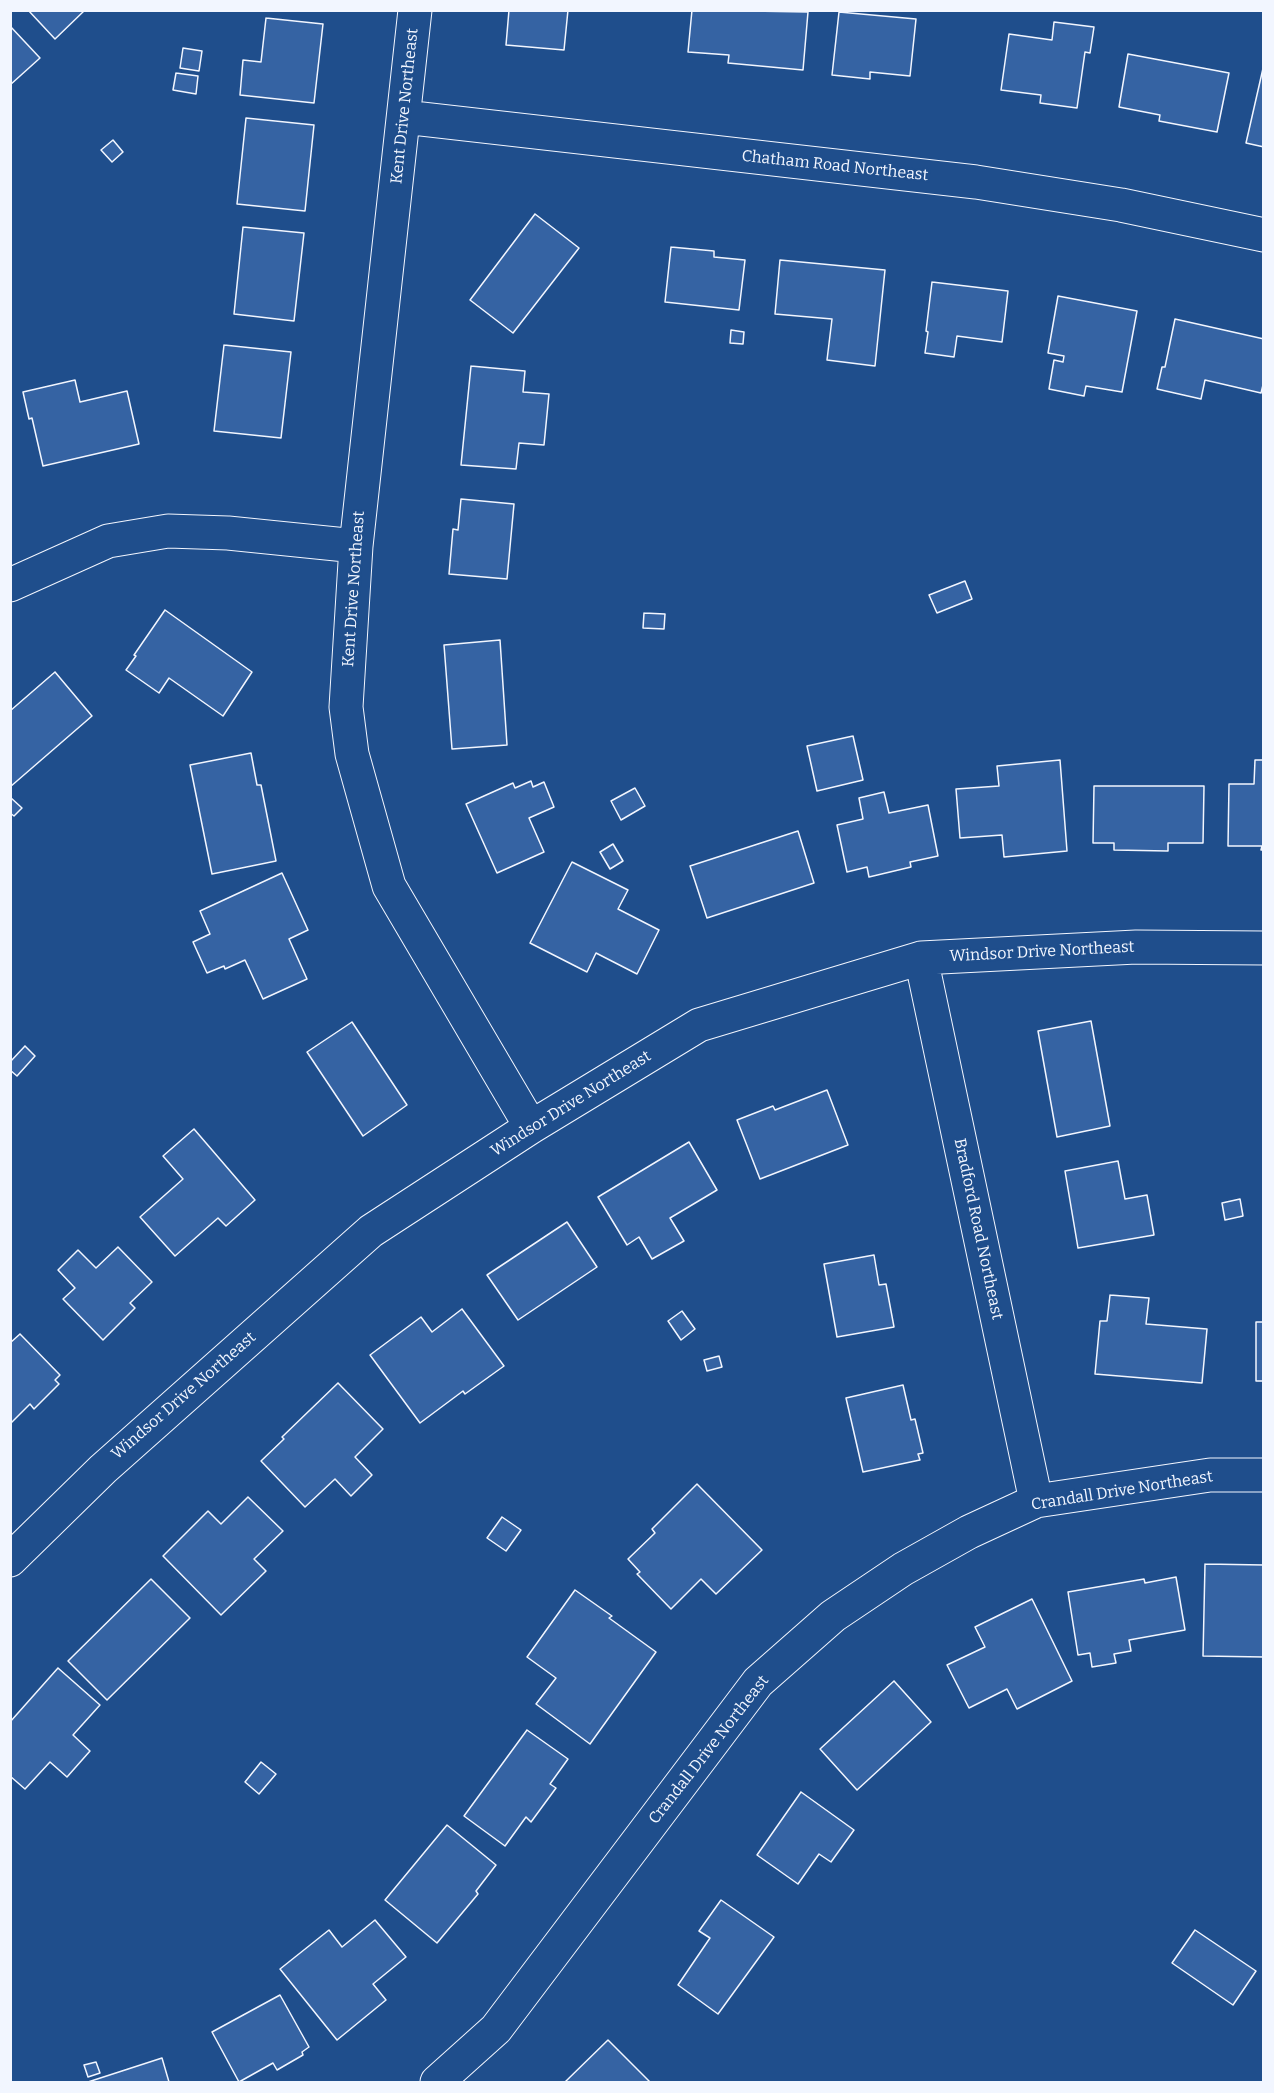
<!DOCTYPE html>
<html>
<head>
<meta charset="utf-8">
<style>
  body { margin:0 }
  #map { position:relative; width:1274px; height:2093px; overflow:hidden; background:#1f4e8c; font-family:Bitter,serif }
  canvas { display:block }
  .frame { position:absolute; inset:0; border:12px solid #f2f6ff; pointer-events:none }
</style>
</head>
<body>
<div id="map">
<canvas width="1274" height="2093"></canvas>
<div class="frame"></div>
</div>
<script>
const ctx = document.querySelector('canvas').getContext('2d');
ctx.lineJoin = 'round';
function fill(path, color) { ctx.fillStyle = color; ctx.fill(path, 'evenodd'); }
const toPath = rows => new Path2D(rows.map(r => 'M' + r).join(''));
function strokePath(path, color, width, dash) { ctx.strokeStyle = color; ctx.lineWidth = width; ctx.lineCap = dash ? 'butt' : 'round'; ctx.setLineDash(dash || []); ctx.stroke(path); }
function label(font, color, halo, rows, align = 'center') {
  ctx.font = font + ' Bitter,serif'; ctx.lineWidth = 4.5; ctx.setLineDash([]); ctx.textBaseline = 'middle'; ctx.strokeStyle = halo; ctx.fillStyle = color; for (const [text, x, y, turn = 0] of rows) {
    ctx.save(); ctx.translate(x, y); ctx.rotate((+turn || 0) * Math.PI / 180); ctx.textAlign = isNaN(turn) ? turn : align; if (halo) ctx.strokeText(text, 0, 0); ctx.fillText(text, 0, 0); ctx.restore();
  }
}
const building = toPath([
  [28,10,85,10,55,39,28,10],
  [509,10,568,10,564,50,506,45,509,10],
  [692,10,808,12,803,70,728,63,729,55,688,52,692,10],
  [839,12,916,19,910,76,870,72,870,79,832,75,839,12],
  [266,18,323,24,314,103,240,95,243,60,261,62,266,18],
  [1054,22,1094,27,1090,53,1085,52,1077,108,1040,103,1041,95,1001,90,1009,34,1052,40,1054,22],
  [10,26,40,58,10,85,10,26],
  [183,48,202,51,199,71,180,68,183,48],
  [1128,54,1229,73,1217,132,1159,121,1160,115,1119,107,1128,54],
  [1264,64,1264,147,1246,143,1264,64],
  [176,73,198,76,196,94,173,90,176,73],
  [246,118,314,125,305,211,237,204,246,118],
  [113,140,123,152,112,162,101,150,113,140],
  [535,214,579,248,513,333,470,300,535,214],
  [243,227,304,233,294,321,234,314,243,227],
  [671,247,714,251,714,257,745,260,739,310,665,302,671,247],
  [780,260,885,270,875,366,827,360,832,319,775,314,780,260],
  [932,282,1008,291,1002,342,957,336,954,357,925,353,928,332,926,331,932,282],
  [1058,296,1137,311,1122,392,1086,386,1084,396,1049,389,1054,360,1063,362,1064,356,1048,353,1058,296],
  [1175,319,1264,339,1264,381,1261,393,1205,380,1201,399,1157,389,1162,367,1165,367,1175,319],
  [731,330,744,332,743,344,730,343,731,330],
  [224,345,291,352,281,438,214,431,224,345],
  [471,366,525,371,523,392,549,394,544,445,519,443,516,469,461,465,471,366],
  [75,380,80,402,127,391,139,444,43,466,32,418,29,419,23,392,75,380],
  [461,499,514,504,507,579,449,574,453,529,458,530,461,499],
  [965,581,972,599,937,613,929,595,965,581],
  [165,610,252,672,223,716,169,678,159,693,126,670,136,656,134,655,165,610],
  [644,613,665,614,664,629,643,628,644,613],
  [500,640,507,745,452,749,444,645,500,640],
  [55,672,92,716,10,787,10,711,55,672],
  [853,736,863,780,817,791,807,746,853,736],
  [251,753,257,785,261,785,276,861,212,874,190,765,251,753],
  [1060,760,1067,851,1004,857,1002,835,960,838,956,789,999,786,997,766,1060,760],
  [1255,760,1264,760,1264,850,1261,850,1262,846,1228,846,1229,784,1254,784,1255,760],
  [531,781,533,787,544,782,554,807,529,818,544,852,497,873,466,804,513,783,515,788,531,781],
  [1094,786,1204,786,1203,843,1168,843,1168,851,1114,850,1114,843,1093,843,1094,786],
  [635,788,645,806,621,820,611,801,635,788],
  [884,792,889,813,928,805,938,856,910,862,911,867,869,877,867,867,847,872,837,825,863,819,859,798,884,792],
  [10,797,22,808,14,816,10,813,10,797],
  [798,831,814,883,707,918,690,866,798,831],
  [613,844,623,861,610,869,600,852,613,844],
  [572,862,628,890,618,909,659,930,637,974,596,953,587,972,530,943,572,862],
  [282,873,308,930,289,939,307,979,263,999,245,960,225,969,224,966,207,973,193,942,210,934,200,911,282,873],
  [1091,1021,1110,1126,1057,1137,1038,1031,1091,1021],
  [352,1022,407,1105,363,1136,307,1052,352,1022],
  [25,1046,35,1056,17,1076,10,1070,10,1062,25,1046],
  [827,1090,848,1145,760,1179,737,1120,773,1106,775,1110,827,1090],
  [194,1129,255,1200,226,1226,218,1218,175,1256,140,1217,183,1179,163,1156,194,1129],
  [689,1142,717,1190,670,1218,684,1241,652,1259,639,1237,627,1245,598,1197,689,1142],
  [1118,1161,1125,1199,1147,1195,1154,1235,1078,1248,1065,1171,1118,1161],
  [1240,1199,1243,1216,1225,1220,1222,1203,1240,1199],
  [567,1222,597,1267,518,1320,487,1275,567,1222],
  [118,1247,152,1282,130,1303,135,1308,103,1340,63,1299,75,1288,58,1270,78,1250,96,1268,118,1247],
  [874,1255,879,1285,886,1284,894,1327,837,1337,824,1264,874,1255],
  [1110,1295,1149,1298,1146,1324,1207,1329,1202,1383,1095,1374,1100,1321,1107,1321,1110,1295],
  [462,1309,504,1366,465,1394,463,1391,420,1423,370,1355,421,1317,432,1332,462,1309],
  [682,1311,695,1329,681,1340,668,1321,682,1311],
  [1256,1322,1264,1322,1264,1381,1256,1381,1256,1322],
  [20,1334,60,1375,55,1380,59,1384,34,1409,30,1404,10,1424,10,1343,20,1334],
  [719,1356,722,1367,707,1371,704,1360,719,1356],
  [338,1383,383,1429,355,1457,372,1475,351,1496,335,1479,305,1507,261,1461,284,1439,282,1437,338,1383],
  [903,1385,911,1420,915,1419,923,1453,918,1454,920,1460,863,1472,846,1398,903,1385],
  [697,1484,762,1550,716,1594,701,1579,671,1609,637,1574,640,1572,628,1559,655,1533,652,1529,697,1484],
  [248,1497,283,1531,254,1559,266,1571,221,1615,163,1556,208,1511,221,1524,248,1497],
  [502,1517,521,1530,506,1551,487,1538,502,1517],
  [1205,1564,1264,1565,1264,1657,1203,1656,1205,1564],
  [1176,1577,1185,1630,1129,1640,1131,1651,1114,1654,1116,1663,1092,1667,1090,1653,1078,1655,1068,1592,1144,1579,1145,1583,1176,1577],
  [151,1579,190,1618,107,1700,68,1661,151,1579],
  [575,1590,612,1616,609,1618,656,1652,590,1744,536,1704,556,1678,527,1657,575,1590],
  [1032,1599,1072,1681,1017,1709,1007,1689,969,1708,947,1665,985,1647,975,1627,1032,1599],
  [58,1668,100,1705,73,1735,90,1751,67,1777,50,1762,25,1789,10,1776,10,1722,58,1668],
  [894,1681,931,1722,857,1790,820,1749,894,1681],
  [527,1730,568,1759,550,1784,556,1788,531,1822,526,1817,505,1846,464,1816,527,1730],
  [261,1762,276,1774,259,1794,245,1782,261,1762],
  [801,1792,854,1830,831,1862,819,1854,798,1884,757,1855,801,1792],
  [447,1825,496,1865,476,1891,478,1894,437,1943,385,1900,447,1825],
  [721,1900,774,1937,718,2014,678,1985,710,1938,699,1931,721,1900],
  [375,1920,406,1957,373,1984,386,2000,337,2040,280,1969,329,1930,342,1947,375,1920],
  [1195,1930,1256,1971,1233,2005,1172,1963,1195,1930],
  [280,1995,309,2047,302,2052,303,2055,277,2070,273,2063,239,2082,212,2032,280,1995],
  [608,2040,650,2082,565,2082,608,2040],
  [162,2058,169,2082,88,2082,162,2058],
  [96,2062,100,2073,88,2077,84,2065,96,2062]
]);
const street = toPath([
  [415,10,356,546,346,707,352,754,389,886,531,1127],
  [404,117,976,182,1121,205,1264,235],
  [10,585,108,541,168,531,228,533,356,546],
  [921,958,1036,1501],
  [10,1560,103,1469,371,1231,531,1127,699,1025,921,958,1136,947,1264,948],
  [437,2082,496,2029,758,1682,833,1616,903,1569,969,1532,1036,1501,1210,1475,1264,1475]
]);
const streetNames = [
  ["Kent Drive Northeast",405,106,-84],
  ["Chatham Road Northeast",835,166,6],
  ["Kent Drive Northeast",354,589,-86],
  ["Windsor Drive Northeast",1042,952,-3],
  ["Windsor Drive Northeast",571,1104,-32],
  ["Bradford Road Northeast",978,1229,78],
  ["Windsor Drive Northeast",184,1396,-41],
  ["Crandall Drive Northeast",1122,1491,-9],
  ["Crandall Drive Northeast",709,1750,-52]
];
fill(building, '#3563a3');
strokePath(building, '#f2f6ff', 1.5);
strokePath(street, '#f2f6ff', 35);
strokePath(street, '#1f4e8c', 33);
label('16px', '#f2f6ff', '#1f4e8c', streetNames);
</script>
</body>
</html>
